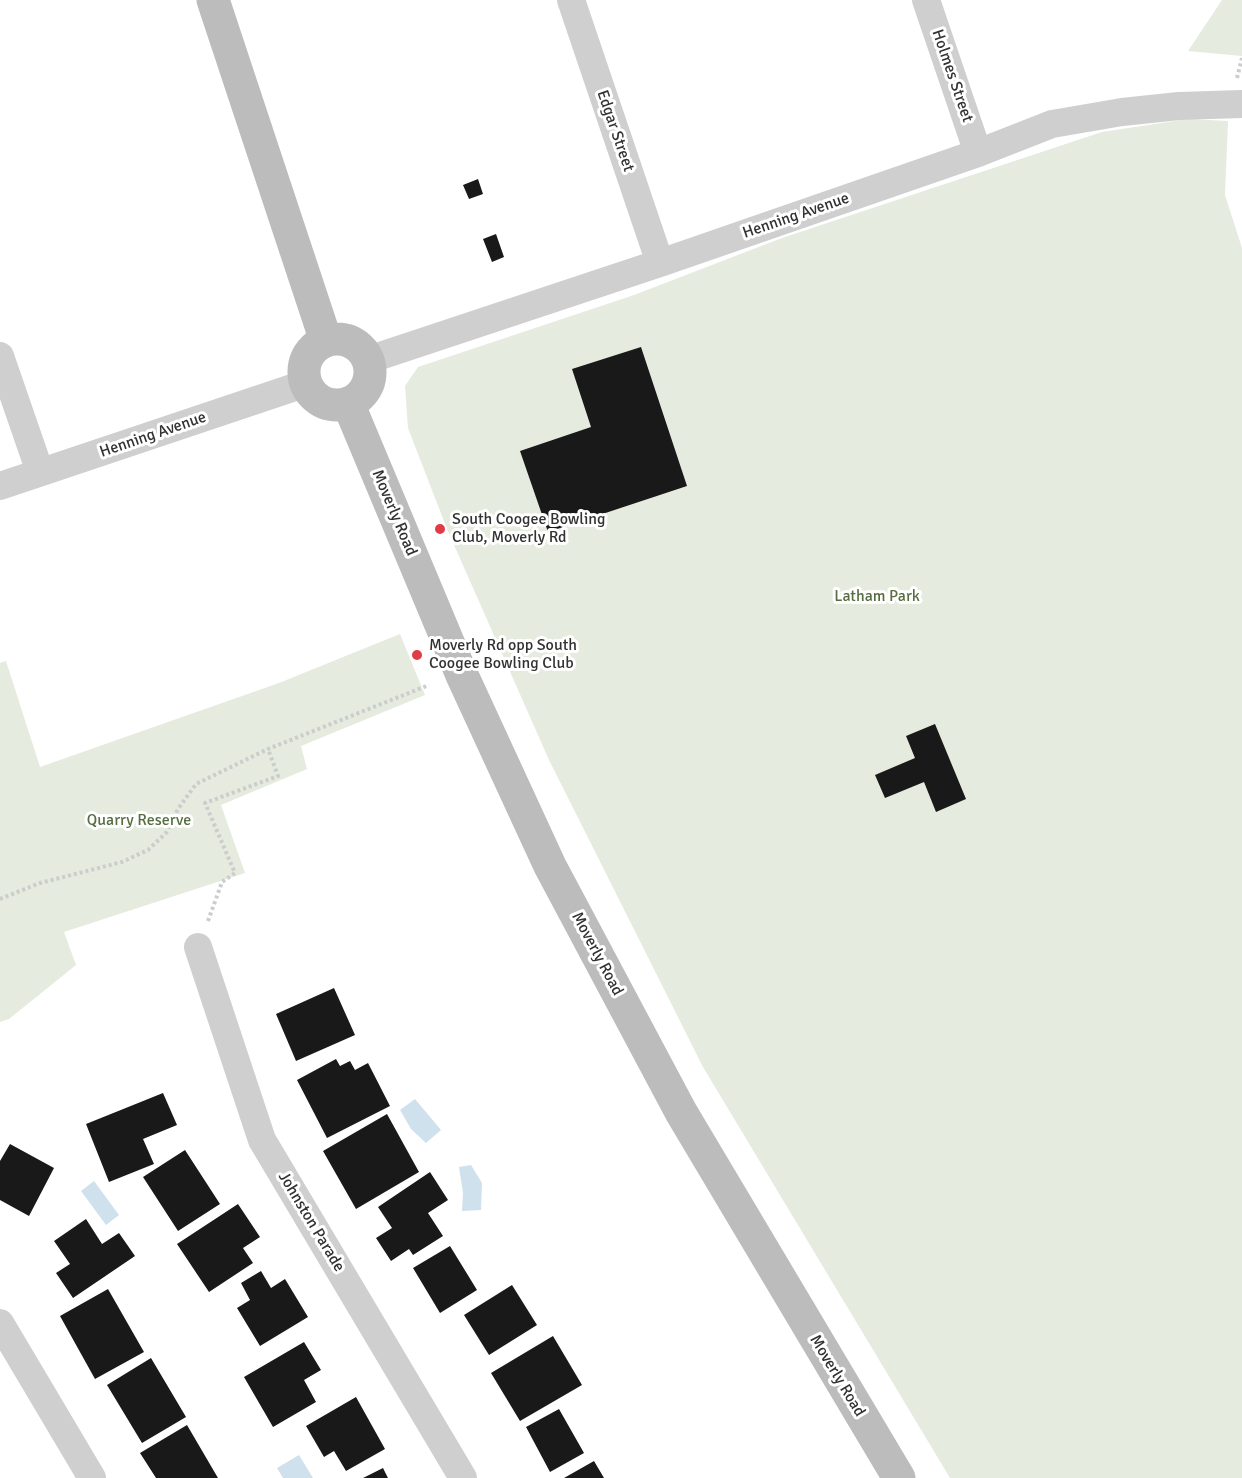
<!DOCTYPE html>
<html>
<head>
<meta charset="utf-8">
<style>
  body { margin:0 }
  canvas { display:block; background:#fff }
</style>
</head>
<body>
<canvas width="1242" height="1478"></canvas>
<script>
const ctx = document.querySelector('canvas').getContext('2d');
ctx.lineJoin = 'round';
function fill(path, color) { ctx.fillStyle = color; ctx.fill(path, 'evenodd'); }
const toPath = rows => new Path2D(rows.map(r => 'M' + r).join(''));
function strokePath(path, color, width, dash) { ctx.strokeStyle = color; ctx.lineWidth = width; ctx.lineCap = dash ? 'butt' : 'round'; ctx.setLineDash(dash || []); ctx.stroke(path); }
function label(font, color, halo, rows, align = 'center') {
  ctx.font = font + ' Signika,sans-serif'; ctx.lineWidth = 6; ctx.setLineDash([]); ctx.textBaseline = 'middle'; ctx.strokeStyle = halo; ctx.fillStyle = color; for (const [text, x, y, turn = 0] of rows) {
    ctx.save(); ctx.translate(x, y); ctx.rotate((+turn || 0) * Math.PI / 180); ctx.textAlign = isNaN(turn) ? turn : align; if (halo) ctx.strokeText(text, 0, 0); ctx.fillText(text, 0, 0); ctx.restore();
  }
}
const green = toPath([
  [1222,0,1242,0,1242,56,1188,51],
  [1188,119,1228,121,1225,195,1242,248,1242,1478,950,1478,703,1067,549,760,447,529,408,428,405,386,418,367,634,295,782,238,1102,132],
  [400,634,425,695,301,746,307,769,221,805,245,873,64,932,76,965,9,1019,0,1022,0,663,6,661,40,767,279,683]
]);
const water = toPath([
  [415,1099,441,1130,426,1143,411,1129,400,1110],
  [471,1165,482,1183,481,1210,462,1211,463,1193,459,1167],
  [94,1181,119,1215,106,1225,81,1191],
  [299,1455,313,1478,283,1478,277,1468]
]);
const building = toPath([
  [478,179,483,194,469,199,463,185],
  [496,234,504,257,492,262,483,239],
  [641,347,687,486,548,532,520,451,591,427,572,369],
  [935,724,966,799,936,812,924,782,885,798,875,775,915,758,906,736],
  [334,988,355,1035,296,1061,276,1014],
  [336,1059,340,1066,350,1061,355,1070,368,1063,390,1106,327,1138,297,1080],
  [163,1093,177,1125,143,1139,154,1164,109,1182,86,1124],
  [387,1114,419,1172,356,1209,323,1151],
  [10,1144,54,1168,29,1216,0,1200,0,1161],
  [185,1150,220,1204,178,1231,143,1177],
  [430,1172,448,1200,428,1213,443,1236,413,1255,409,1249,391,1261,376,1238,392,1228,378,1207],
  [238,1204,260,1237,243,1248,253,1263,209,1292,177,1244],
  [86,1219,102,1244,119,1233,135,1256,73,1298,56,1273,70,1264,54,1241],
  [450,1246,477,1290,440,1313,413,1268],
  [261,1271,271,1288,285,1279,308,1317,260,1346,237,1308,250,1300,241,1283],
  [512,1285,537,1325,489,1355,464,1315],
  [108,1289,144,1352,95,1379,60,1316],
  [553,1336,582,1385,520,1421,491,1373],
  [304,1342,321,1370,304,1380,316,1402,273,1427,244,1377],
  [151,1358,186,1417,142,1443,107,1385],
  [356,1397,385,1449,346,1471,334,1451,324,1457,306,1426],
  [559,1409,584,1453,550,1472,526,1427],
  [187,1425,218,1478,156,1478,140,1453],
  [594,1461,604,1478,564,1478],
  [383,1468,388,1478,363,1478]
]);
const path = toPath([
  [1237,78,1242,58],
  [0,899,40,883,122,862,148,850,166,833,178,809,196,784,268,749,429,685],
  [208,921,222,882,235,873,205,803,278,776,268,749]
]);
const street = toPath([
  [571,0,660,263],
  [926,0,978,153],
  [0,356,40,472],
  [368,360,660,263,978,153,1052,124,1122,112,1179,106,1242,104],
  [0,486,307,383],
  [198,947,262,1140,463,1478],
  [0,1323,92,1478]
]);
const secondary = toPath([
  [213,0,326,341],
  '304 372a33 33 0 1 1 66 0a33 33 0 1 1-66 0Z',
  [348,403,461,673,550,866,681,1112,899,1478]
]);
const markers = [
  [440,529,6,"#e13b46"],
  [417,655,6,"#e13b46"]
];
const streetNames = [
  ["Holmes Street",952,76,71],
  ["Edgar Street",615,131,71],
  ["Henning Avenue",796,216,-19],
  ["Henning Avenue",153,435,-19],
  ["Moverly Road",394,513,67],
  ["Moverly Road",597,954,62],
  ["Johnston Parade",311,1222,59],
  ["Moverly Road",837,1376,59]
];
const poiNames = [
  ["South Coogee Bowling",452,520],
  ["Club, Moverly Rd",452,538],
  ["Moverly Rd opp South",429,646],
  ["Coogee Bowling Club",429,664]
];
const parkNames = [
  ["Latham Park",877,597],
  ["Quarry Reserve",139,821]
];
fill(green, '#e5ebde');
fill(water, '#cee1ed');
fill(building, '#191919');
strokePath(path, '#ccc', 4, [3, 3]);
strokePath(street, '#cfcfcf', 28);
strokePath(secondary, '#bcbcbc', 33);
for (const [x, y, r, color] of markers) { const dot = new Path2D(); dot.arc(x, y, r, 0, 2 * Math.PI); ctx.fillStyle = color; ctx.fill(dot); strokePath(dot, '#fff', 2); }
label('16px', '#323232', '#fff', streetNames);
label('16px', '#323232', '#fff', poiNames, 'left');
label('16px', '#556d3f', '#fff', parkNames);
</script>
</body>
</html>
